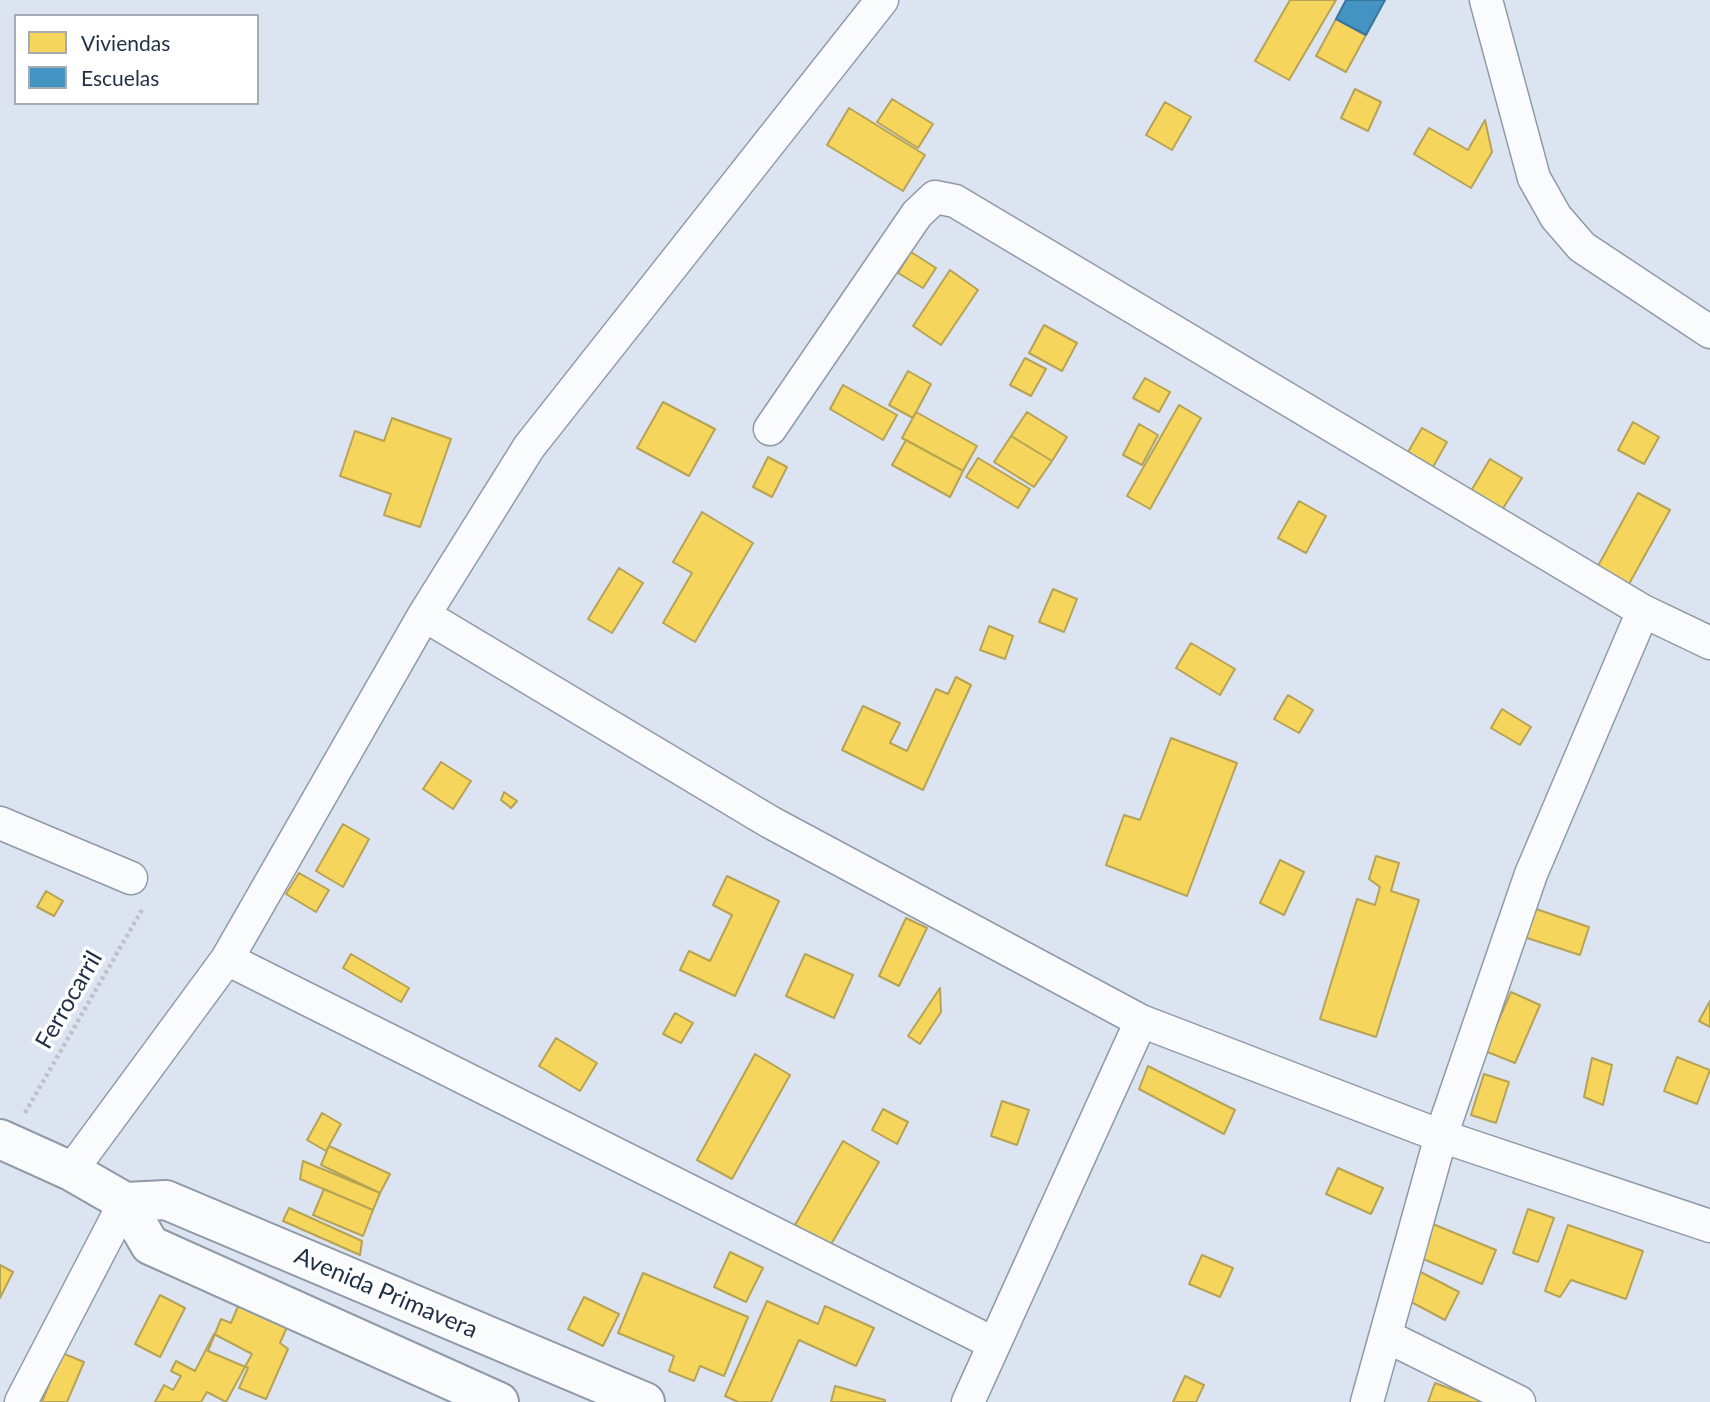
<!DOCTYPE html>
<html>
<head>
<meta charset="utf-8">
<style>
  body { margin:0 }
  #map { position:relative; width:1710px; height:1402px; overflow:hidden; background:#dbe4f0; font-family:Lato,sans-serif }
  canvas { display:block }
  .legend { position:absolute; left:14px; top:14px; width:245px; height:91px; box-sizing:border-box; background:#fff; border:2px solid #a5acb5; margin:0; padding:9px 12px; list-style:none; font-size:21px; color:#1f2f45 }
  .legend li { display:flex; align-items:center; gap:14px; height:35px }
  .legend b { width:35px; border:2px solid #a5acb5 }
</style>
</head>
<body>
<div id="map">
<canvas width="1710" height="1402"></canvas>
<ul class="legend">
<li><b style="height:19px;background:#f6d55c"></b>Viviendas</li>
<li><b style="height:19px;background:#4393c3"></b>Escuelas</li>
</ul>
</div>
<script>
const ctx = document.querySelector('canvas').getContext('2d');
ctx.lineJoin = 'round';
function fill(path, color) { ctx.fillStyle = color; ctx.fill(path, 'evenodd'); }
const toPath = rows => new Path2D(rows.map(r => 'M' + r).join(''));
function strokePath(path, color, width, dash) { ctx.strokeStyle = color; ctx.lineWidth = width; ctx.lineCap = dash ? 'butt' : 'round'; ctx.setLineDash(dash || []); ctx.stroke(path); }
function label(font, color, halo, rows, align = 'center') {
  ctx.font = font + ' Lato,sans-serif'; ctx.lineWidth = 7; ctx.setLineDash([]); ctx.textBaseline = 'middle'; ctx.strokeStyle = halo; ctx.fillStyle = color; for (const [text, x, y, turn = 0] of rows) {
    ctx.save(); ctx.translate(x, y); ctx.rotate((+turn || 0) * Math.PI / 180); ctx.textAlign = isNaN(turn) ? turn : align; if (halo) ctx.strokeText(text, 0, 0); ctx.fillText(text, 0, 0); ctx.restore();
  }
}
const homes = toPath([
  [1290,0,1336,0,1289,80,1255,61,1290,0],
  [1336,19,1366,35,1346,72,1316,56,1336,19],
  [1355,89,1381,102,1368,131,1341,118,1355,89],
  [892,99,933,124,918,148,877,122,892,99],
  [1165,102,1191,117,1172,150,1146,135,1165,102],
  [849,108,925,155,903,191,827,145,849,108],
  [1485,120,1492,152,1471,188,1414,154,1429,128,1468,150,1485,120],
  [911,252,936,268,923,288,898,273,911,252],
  [950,270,978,290,941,345,913,326,950,270],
  [1044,325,1077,343,1062,371,1029,353,1044,325],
  [1025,358,1046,369,1031,396,1010,385,1025,358],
  [908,371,931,384,913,418,889,405,908,371],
  [1145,378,1170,392,1159,412,1133,398,1145,378],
  [843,385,897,415,883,440,830,409,843,385],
  [663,402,715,429,689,476,637,448,663,402],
  [1179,405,1201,418,1150,509,1127,496,1179,405],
  [916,412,977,446,963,471,902,438,916,412],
  [1027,412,1067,437,1052,461,1011,436,1027,412],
  [392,418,451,439,420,527,384,515,391,494,340,476,355,431,384,441,392,418],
  [1633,422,1659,437,1644,464,1618,450,1633,422],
  [1139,424,1158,435,1142,465,1123,455,1139,424],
  [1422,428,1447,442,1433,467,1408,452,1422,428],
  [1011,436,1052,461,1034,487,994,462,1011,436],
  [906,440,963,471,950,497,892,465,906,440],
  [768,457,787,467,772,497,753,487,768,457],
  [978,458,1030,489,1018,508,966,477,978,458],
  [1490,459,1522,478,1502,510,1471,491,1490,459],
  [1638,493,1670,510,1624,593,1593,575,1638,493],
  [1299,501,1326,516,1306,553,1278,538,1299,501],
  [702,512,753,543,695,642,663,623,692,573,673,562,702,512],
  [619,568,643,583,612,633,588,619,619,568],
  [1053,589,1077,599,1064,632,1039,622,1053,589],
  [989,626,1013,636,1005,659,980,650,989,626],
  [1191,643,1235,669,1220,695,1176,668,1191,643],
  [956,677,971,685,923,790,842,750,863,706,900,723,890,743,907,751,936,689,948,694,956,677],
  [1288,695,1313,710,1299,733,1274,719,1288,695],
  [1502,709,1531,727,1520,745,1491,728,1502,709],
  [1171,738,1237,763,1187,896,1106,865,1124,815,1140,820,1171,738],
  [441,762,471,781,453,809,423,789,441,762],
  [504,792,517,801,511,808,501,800,504,792],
  [343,824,369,839,343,887,316,871,343,824],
  [1376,856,1399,863,1391,891,1419,900,1376,1037,1320,1019,1357,899,1375,905,1380,887,1369,879,1376,856],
  [1280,860,1304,872,1284,915,1260,903,1280,860],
  [299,873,329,890,316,912,286,894,299,873],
  [727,876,779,901,735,996,680,970,689,951,710,961,732,915,713,905,727,876],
  [46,891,63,901,54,916,37,907,46,891],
  [1533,908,1589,927,1580,955,1524,937,1533,908],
  [906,918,927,928,899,986,879,976,906,918],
  [351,954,409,988,401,1002,343,968,351,954],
  [805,954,853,975,834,1018,786,996,805,954],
  [940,988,941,1012,920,1044,908,1036,940,988],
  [1511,992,1540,1005,1515,1063,1485,1051,1511,992],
  [1710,1001,1710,1027,1699,1021,1710,1001],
  [675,1013,693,1023,681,1043,663,1034,675,1013],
  [556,1038,597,1063,580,1091,539,1066,556,1038],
  [755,1054,790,1075,732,1179,697,1160,755,1054],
  [1677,1057,1710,1070,1697,1104,1664,1091,1677,1057],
  [1592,1058,1612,1065,1603,1105,1584,1097,1592,1058],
  [1148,1066,1235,1110,1224,1134,1139,1089,1148,1066],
  [1484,1074,1509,1082,1496,1123,1471,1115,1484,1074],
  [1002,1101,1029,1110,1017,1145,991,1136,1002,1101],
  [883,1109,908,1122,897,1144,872,1130,883,1109],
  [322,1113,341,1124,326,1151,307,1140,322,1113],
  [843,1141,879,1162,830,1246,795,1225,843,1141],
  [329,1146,390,1174,380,1193,321,1165,329,1146],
  [303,1161,380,1193,373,1210,300,1179,303,1161],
  [1338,1168,1383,1188,1371,1214,1326,1194,1338,1168],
  [324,1189,373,1210,363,1236,313,1215,324,1189],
  [289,1208,362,1241,360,1255,283,1221,289,1208],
  [1528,1209,1554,1218,1538,1262,1513,1253,1528,1209],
  [1428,1222,1496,1250,1482,1284,1414,1255,1428,1222],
  [1568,1225,1643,1251,1626,1299,1571,1280,1560,1297,1545,1291,1568,1225],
  [730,1252,763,1268,746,1302,714,1287,730,1252],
  [1202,1255,1233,1268,1220,1297,1189,1284,1202,1255],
  [0,1265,13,1272,0,1298,0,1265],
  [1413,1268,1459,1292,1445,1320,1398,1295,1413,1268],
  [643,1273,748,1317,724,1376,700,1366,694,1381,669,1371,674,1356,618,1333,643,1273],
  [160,1295,185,1308,160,1357,135,1344,160,1295],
  [242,1297,291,1318,280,1343,288,1349,266,1399,239,1388,248,1368,208,1351,221,1319,231,1323,242,1297],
  [584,1297,619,1314,603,1346,568,1329,584,1297],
  [767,1301,818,1324,825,1306,874,1328,856,1366,799,1340,771,1402,738,1402,725,1396,767,1301],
  [214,1334,252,1354,226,1402,207,1392,201,1402,155,1402,164,1385,173,1390,181,1376,171,1371,176,1361,195,1371,214,1334],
  [62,1353,84,1362,67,1402,42,1402,62,1353],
  [1185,1376,1204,1385,1196,1402,1173,1402,1185,1376],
  [1435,1383,1483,1401,1483,1402,1428,1402,1435,1383],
  [835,1386,885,1400,885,1402,831,1402,835,1386]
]);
const schools = toPath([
  [1346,0,1385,0,1366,35,1336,19,1346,0]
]);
const path = toPath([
  [25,1113,143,908]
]);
const street = toPath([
  [1486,0,1534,178,1556,217,1582,247,1710,332],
  [770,429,917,214,935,197,955,201,1643,611,1710,643],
  [424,615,770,822,1141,1021,1441,1136,1710,1226],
  [0,823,131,878],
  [227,959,993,1343],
  [71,1171,227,959,424,615,529,447,882,0],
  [1386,1336,1519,1402],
  [21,1402,125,1202],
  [968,1402,1141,1021],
  [1367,1402,1441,1136,1531,874,1643,611]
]);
const secondary = toPath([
  [0,1139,71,1171,125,1202,150,1245,499,1402],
  [125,1202,166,1200,645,1402]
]);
const streetNames = [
  ["Ferrocarril",69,1000,-60],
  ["Avenida Primavera",386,1293,23]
];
fill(homes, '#f6d55c');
strokePath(homes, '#b6a355', 2);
fill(schools, '#4393c3');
strokePath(schools, '#38759d', 2);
strokePath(street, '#8f9aa9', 35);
strokePath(secondary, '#8f9aa9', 42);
strokePath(path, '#bec3ca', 4.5, [3.5, 3.5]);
strokePath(street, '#fafbfd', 32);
strokePath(secondary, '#fafbfd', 38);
label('24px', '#1f2f45', '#fff', streetNames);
</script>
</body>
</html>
